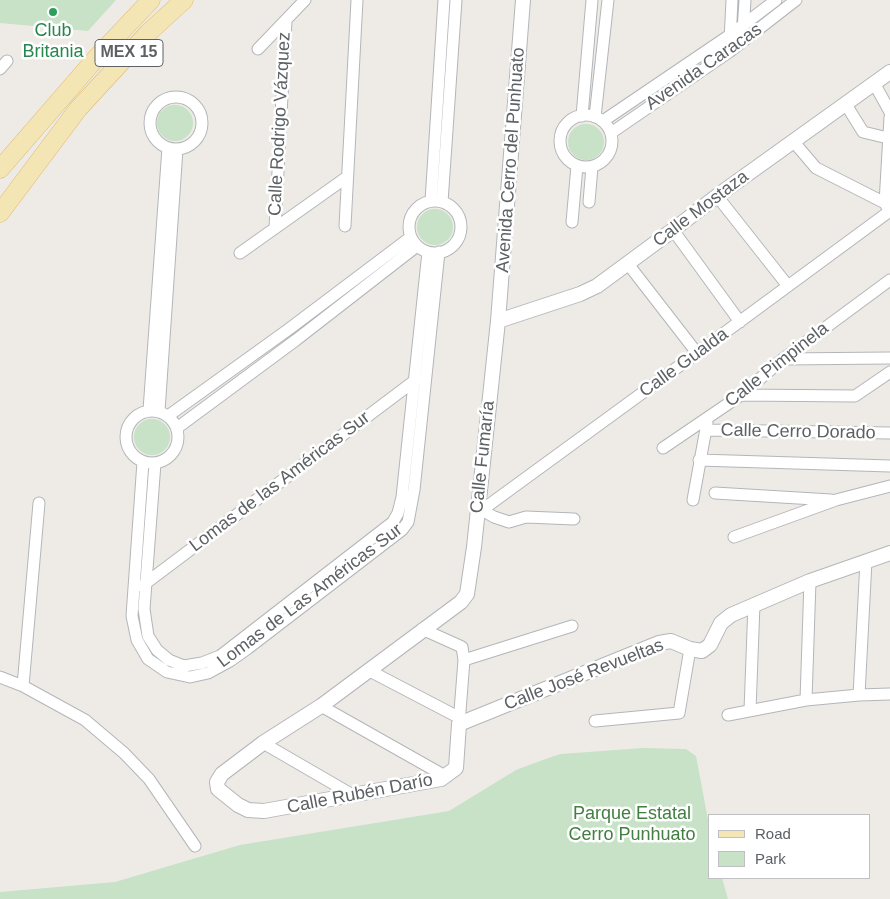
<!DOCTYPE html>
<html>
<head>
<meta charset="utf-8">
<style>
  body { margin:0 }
  #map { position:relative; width:890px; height:899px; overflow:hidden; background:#eeebe6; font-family:Arial,sans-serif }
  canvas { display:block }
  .legend { position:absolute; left:708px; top:814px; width:162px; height:65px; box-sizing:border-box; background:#fff; border:1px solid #bec0c1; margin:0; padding:6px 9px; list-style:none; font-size:15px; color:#5d6164 }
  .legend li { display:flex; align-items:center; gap:10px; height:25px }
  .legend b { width:25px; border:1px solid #bec0c1 }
</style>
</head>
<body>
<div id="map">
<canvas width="890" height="899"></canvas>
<ul class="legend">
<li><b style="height:6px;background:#f4e6b4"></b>Road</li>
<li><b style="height:14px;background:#c7e2c6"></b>Park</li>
</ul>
</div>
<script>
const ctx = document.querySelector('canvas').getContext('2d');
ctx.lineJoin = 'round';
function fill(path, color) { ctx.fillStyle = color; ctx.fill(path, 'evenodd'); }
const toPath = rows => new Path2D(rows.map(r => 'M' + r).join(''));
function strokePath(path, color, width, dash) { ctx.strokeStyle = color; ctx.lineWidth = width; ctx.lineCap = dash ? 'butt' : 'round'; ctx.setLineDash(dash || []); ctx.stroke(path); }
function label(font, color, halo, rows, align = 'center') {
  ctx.font = font + ' Arial,sans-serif'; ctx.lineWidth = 5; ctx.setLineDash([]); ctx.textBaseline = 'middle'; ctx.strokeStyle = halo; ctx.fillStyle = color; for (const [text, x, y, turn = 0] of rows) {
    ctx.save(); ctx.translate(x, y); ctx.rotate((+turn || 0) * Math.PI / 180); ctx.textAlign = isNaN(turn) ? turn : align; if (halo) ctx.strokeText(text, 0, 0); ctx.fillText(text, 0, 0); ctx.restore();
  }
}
const green = toPath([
  [0,0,116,0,88,31,0,23],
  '157 123a18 18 0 1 1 36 0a18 18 0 1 1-36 0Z',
  '568 142a18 18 0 1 1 36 0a18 18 0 1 1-36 0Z',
  '417 227a18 18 0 1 1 36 0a18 18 0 1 1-36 0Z',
  '134 437a18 18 0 1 1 36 0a18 18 0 1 1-36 0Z',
  [643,748,686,749,696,756,709,825,709,878,722,878,728,899,0,899,0,892,115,882,240,845,449,811,516,770,551,757,561,754]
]);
const minor = toPath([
  [743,31,745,0],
  [730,41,732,0],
  [258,49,305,0],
  [0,69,7,61],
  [874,83,890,112],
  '150 123a26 26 0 1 1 52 0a26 26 0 1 1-52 0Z',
  [845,103,863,132,888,138],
  '560 141a26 26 0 1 1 52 0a26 26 0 1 1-52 0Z',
  [582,116,592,0],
  [595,117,608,0],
  [603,121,730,35,776,0],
  [611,133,729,52,796,0],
  [793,141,816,168,885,203],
  [717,196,788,286],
  '409 227a26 26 0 1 1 52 0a26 26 0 1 1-52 0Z',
  [431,201,444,0],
  [442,202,456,0],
  [589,202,592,167],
  [887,207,885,203,890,117],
  [572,222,577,166],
  [345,226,357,0],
  [275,228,286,21],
  [673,230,740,322],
  [240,253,347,177],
  [628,264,697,353],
  [783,359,890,358],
  [741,395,855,396,890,372],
  [149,410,168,148],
  '126 437a26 26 0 1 1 52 0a26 26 0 1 1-52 0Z',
  [159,411,177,149],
  [168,416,289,329,411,237],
  [177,428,296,340,417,246],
  [706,430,890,433],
  [663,448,741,395,783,359,890,280],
  [699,460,890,466],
  [143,462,132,616,137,640,148,659,167,672,190,677,208,673,230,661,247,649,402,530,408,522,414,490,439,252],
  [155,463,144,609,148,636,157,650,169,660,184,666,202,663,220,656,393,522,398,513,402,497,428,252],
  [715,493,831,500],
  [693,500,707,423],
  [482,510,494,517,509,522,526,517,574,519],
  [477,512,482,510,697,353,890,211],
  [734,537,836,500,890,486],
  [142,586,417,379],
  [422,629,462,647,464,660,459,724],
  [464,660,572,626],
  [368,670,458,717],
  [0,677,23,686,85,720,124,753,149,779,195,846],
  [23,686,39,503],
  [859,695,866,561],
  [806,700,810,581],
  [321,706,445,776],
  [750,710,754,604],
  [728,715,806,700,859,695,890,694],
  [595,721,679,713,690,649],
  [263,743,351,794]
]);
const tertiary = toPath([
  [523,0,498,321,474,547,467,594,461,602,321,706,263,743,222,774,217,782,218,789,238,805,248,810,264,811,441,779,456,768,459,724,659,643,671,641,690,649,702,651,710,645,721,623,731,615,810,581,890,553],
  [498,321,580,294,597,286,673,230,717,196,890,72]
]);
const primary = toPath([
  [0,169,98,56,151,0],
  [0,213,78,109,148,33,184,0]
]);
const markers = [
  [53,12,5,"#2e9e5b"]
];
const shields = [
  [129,53,68]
];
const shieldNames = [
  ["MEX 15",129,53]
];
const leisureNames = [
  ["Club",53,31],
  ["Britania",53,52]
];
const streetNames = [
  ["Avenida Caracas",704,67,-35],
  ["Calle Rodrigo Vázquez",280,124,-87],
  ["Avenida Cerro del Punhuato",511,160,-86],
  ["Calle Mostaza",701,209,-37],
  ["Calle Gualda",684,363,-36],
  ["Calle Pimpinela",777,365,-38],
  ["Calle Cerro Dorado",798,432,1],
  ["Calle Fumaría",483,457,-84],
  ["Lomas de las Américas Sur",280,482,-37],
  ["Lomas de Las Américas Sur",310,596,-37],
  ["Calle José Revueltas",584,675,-21],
  ["Calle Rubén Darío",360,794,-11]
];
const parkNames = [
  ["Parque Estatal",632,814],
  ["Cerro Punhuato",632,835]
];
fill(green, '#c7e2c6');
strokePath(minor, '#b3b6b9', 13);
strokePath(tertiary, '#b3b6b9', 16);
strokePath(primary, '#dfb86d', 19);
strokePath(minor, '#fff', 11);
strokePath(tertiary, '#fff', 14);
strokePath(primary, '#f4e6b4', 18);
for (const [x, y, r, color] of markers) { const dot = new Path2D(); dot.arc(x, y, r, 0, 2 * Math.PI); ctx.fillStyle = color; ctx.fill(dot); strokePath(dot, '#fff', 2); }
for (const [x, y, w] of shields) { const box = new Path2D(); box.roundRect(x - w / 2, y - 13.5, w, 27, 4); ctx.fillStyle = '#fff'; ctx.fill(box); strokePath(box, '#5d6164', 1); }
label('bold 16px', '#5d6164', null, shieldNames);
label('18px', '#27864d', '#fff', leisureNames);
label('18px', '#5d6164', '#fff', streetNames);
label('18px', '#427f41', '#fff', parkNames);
</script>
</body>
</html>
